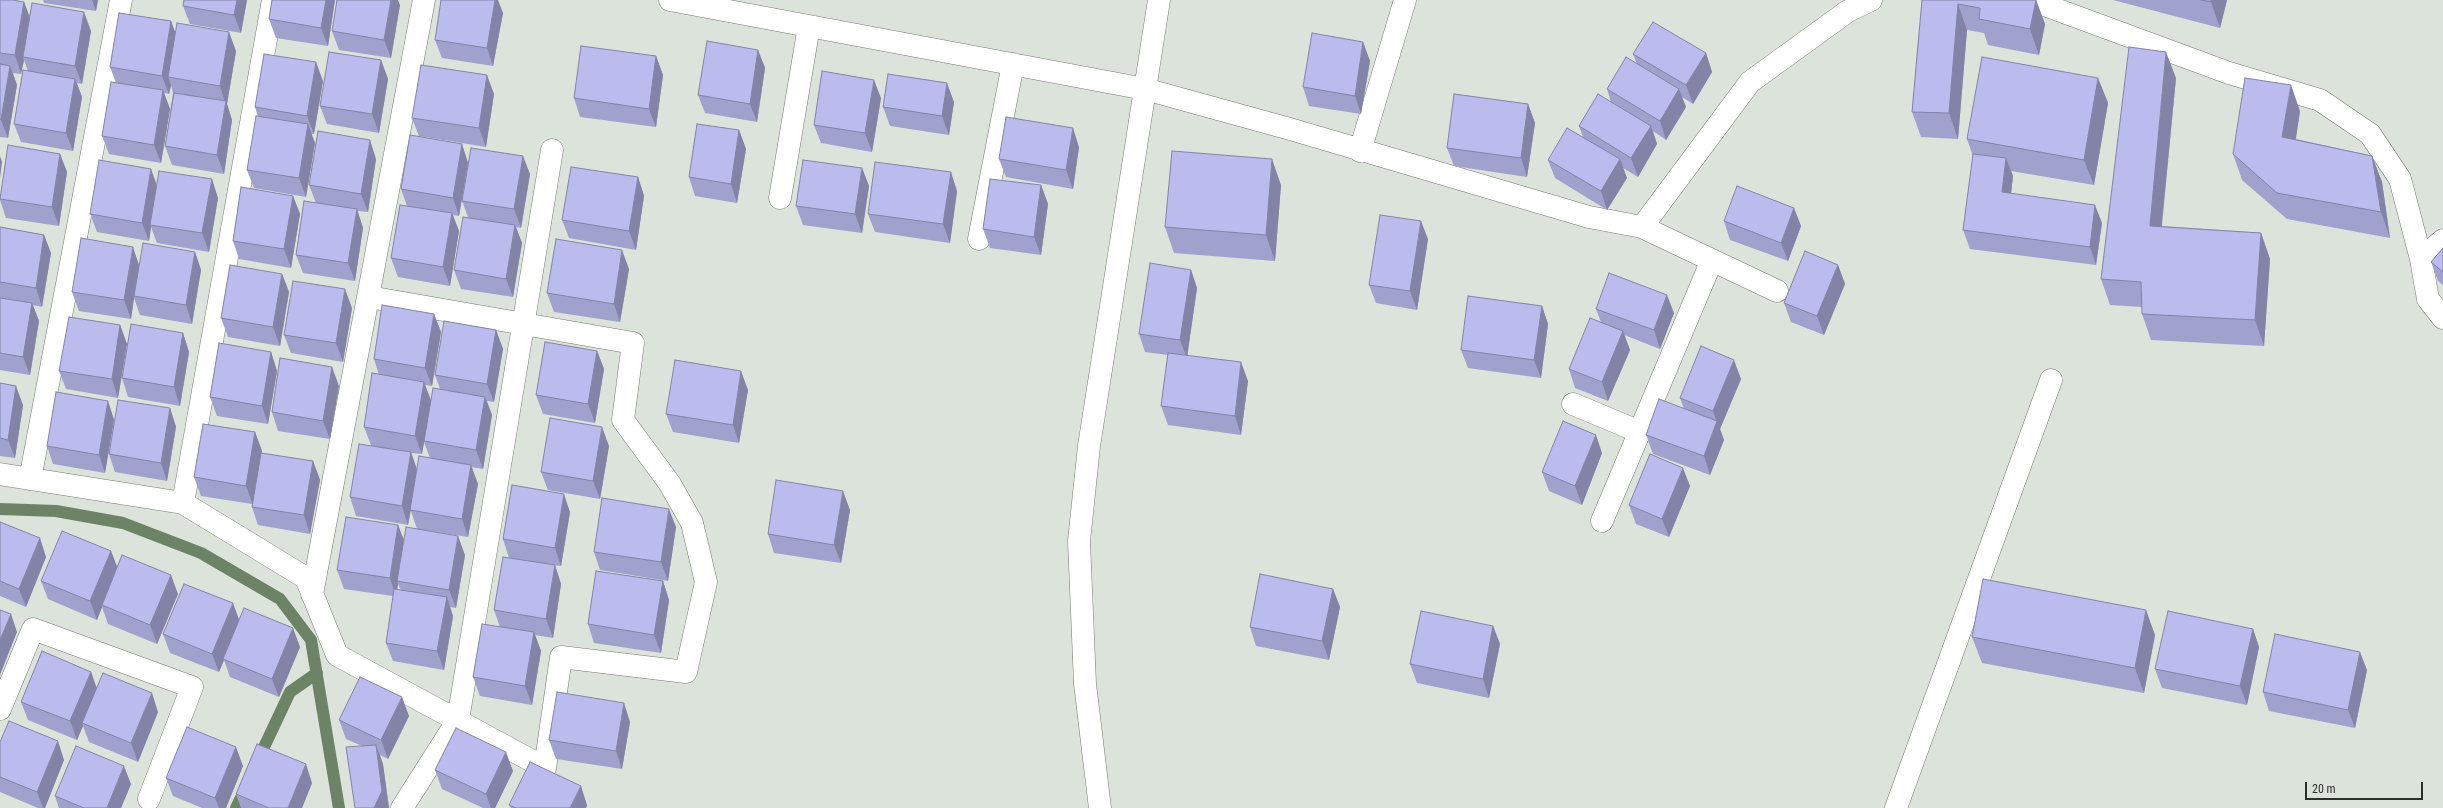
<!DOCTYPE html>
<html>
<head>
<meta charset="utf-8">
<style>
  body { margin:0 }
  #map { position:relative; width:2443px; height:808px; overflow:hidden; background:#dce3da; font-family:"Roboto Condensed",sans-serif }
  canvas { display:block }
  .scale { position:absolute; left:2305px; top:782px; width:118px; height:18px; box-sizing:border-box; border:2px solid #2c2f2c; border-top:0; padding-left:5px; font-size:12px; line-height:14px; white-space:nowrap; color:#2c2f2c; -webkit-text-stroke:3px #dce3da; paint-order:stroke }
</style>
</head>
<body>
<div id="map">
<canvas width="2443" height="808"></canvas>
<div class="scale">20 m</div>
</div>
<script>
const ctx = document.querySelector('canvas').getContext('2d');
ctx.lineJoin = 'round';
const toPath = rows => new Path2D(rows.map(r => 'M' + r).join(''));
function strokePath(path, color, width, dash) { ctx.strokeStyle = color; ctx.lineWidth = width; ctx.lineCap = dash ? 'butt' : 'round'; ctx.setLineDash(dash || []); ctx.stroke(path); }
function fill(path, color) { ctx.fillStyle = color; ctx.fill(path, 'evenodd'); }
const stream = toPath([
  [0,509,56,511,123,523,201,553,280,599,311,640,339,808],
  [257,762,290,692,317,673],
  [236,808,246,787]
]);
const minor = toPath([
  [670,0,1145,89,1290,129,1589,217,1642,227,1750,82,1848,11,1871,0],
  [2031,0,2229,73,2320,100,2370,134,2400,179,2421,259,2428,299,2443,318],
  [1360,151,1405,0],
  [780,198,809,26],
  [1642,227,1777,291],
  [979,239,1013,64],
  [2421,259,2443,240],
  [1573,404,1640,432],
  [0,474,183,503,306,578,337,655,545,768,561,657,686,672,706,582,692,523,670,484,623,420,633,343,369,297],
  [30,479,121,0],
  [183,503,273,0],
  [1602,521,1712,260],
  [312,594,424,0],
  [0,709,33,629,192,687,149,799],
  [402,808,458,720,552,150],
  [1896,808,2051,380]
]);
const tertiary = toPath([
  [1100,808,1085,684,1079,541,1089,446,1159,0]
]);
const wall = toPath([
  [0,0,24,2,29,17,91,31,82,84,77,83,82,97,73,151,21,142,14,124,28,71,24,60,21,74,13,73,17,85,8,138,0,137],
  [43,0,98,0,96,11,44,3],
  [247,0,241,33,190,24,183,6],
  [272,0,335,0,328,46,276,38,269,19],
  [1922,0,2036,0,2045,24,2039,55,1988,45,1984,33,1967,30,1958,139,1921,137,1912,112],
  [2113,0,2227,0,2220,28],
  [400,5,391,58,339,50,332,31],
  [503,13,493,66,442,58,435,40],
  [171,21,175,33,236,51,227,104,232,120,224,174,172,165,165,146,173,93,171,85,169,94,164,93,170,109,161,163,109,154,102,136,116,83,110,67],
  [1363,42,1370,61,1361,114,1309,106,1303,87],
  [758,50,765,68,757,122,705,113,698,95],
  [1706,53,1712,72,1693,104,1682,97,1686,107,1666,140,1653,131,1657,144,1638,177,1623,168,1627,178,1607,210,1555,178,1548,160,1583,137,1579,126,1611,102,1607,89,1637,64,1633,54],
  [656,56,663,75,656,127,580,117,574,98],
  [381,60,388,79,379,133,327,124,320,106],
  [2098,78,2108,103,2094,185,2011,171,2013,176,2011,194,2102,223,2096,265,1970,249,1963,230,1973,156,1967,139],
  [2176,78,2162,226,2261,233,2270,259,2264,346,2151,340,2142,314,2142,307,2110,305,2101,279],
  [323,81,314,134,311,134,315,143,306,197,254,188,247,170,258,117,255,107],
  [494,94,486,147,419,136,412,118],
  [881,98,872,152,821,143,814,125],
  [954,102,949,135,890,126,883,107],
  [1528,104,1535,123,1527,177,1454,166,1447,148],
  [2300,111,2296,139,2372,156,2382,182,2390,238,2287,219,2242,180,2233,154],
  [739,130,746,149,737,203,695,196,689,177],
  [462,144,468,163,459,216,453,215,459,231,450,286,398,277,391,258,407,206,401,189],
  [1079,147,1073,189,1006,177,999,159],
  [60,154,67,172,59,226,6,218,0,200,0,197],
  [376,159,368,212,357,211,363,228,355,281,303,273,296,255,316,203,309,185],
  [862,168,869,186,862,233,803,225,796,206],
  [530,174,521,228,516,227,522,243,513,297,461,289,454,270,468,217,462,201],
  [638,177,644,196,636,250,569,238,562,220],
  [1041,185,1048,204,1041,255,990,248,983,229],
  [1281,185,1275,261,1174,253,1165,227],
  [157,186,218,198,209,252,157,243,151,227,149,241,97,232,90,214],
  [957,191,950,243,875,232,868,214],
  [293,196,300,214,291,268,239,259,233,241],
  [1794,208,1801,226,1788,261,1730,240,1724,221],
  [0,227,44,235,51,253,42,307,33,305,39,321,30,375,0,370],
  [1428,239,1417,310,1376,303,1369,285],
  [2443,248,2443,285,2438,281,2431,262],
  [195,252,201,270,192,324,140,315,134,298,131,319,79,311,72,292,139,264],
  [1838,265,1845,284,1824,335,1791,322,1784,303],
  [629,269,620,322,554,312,547,293],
  [1191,270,1197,288,1187,355,1248,381,1241,435,1168,425,1161,406,1168,355,1145,352,1139,334],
  [282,274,289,292,280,346,228,337,221,318],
  [1542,306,1548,324,1541,378,1468,368,1461,350],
  [352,308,343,362,291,353,284,335],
  [1596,309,1674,313,1660,349,1624,335,1630,350,1608,401,1575,388,1569,369,1601,322],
  [434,314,441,332,432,386,425,385,431,400,440,389,435,375,496,330,503,349,494,402,487,401,492,415,483,469,471,467,478,484,468,537,417,529,411,511,408,525,356,516,350,497,371,445,364,427,379,375,374,359],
  [424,442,430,458,417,469,411,453,422,454],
  [120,325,127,344,118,398,66,389,59,371],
  [183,333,189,352,180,406,128,397,122,378],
  [597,351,604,369,595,423,543,414,536,395],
  [271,352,277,371,268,424,217,416,210,397],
  [1741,379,1720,429,1724,440,1710,475,1653,454,1646,435,1684,409,1680,398],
  [0,383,23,405,15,458,0,456],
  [339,386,330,439,278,431,272,412],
  [748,390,739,443,673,432,666,414],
  [108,401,114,420,105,473,53,464,47,446],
  [170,408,176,427,167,481,115,472,109,454],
  [255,432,262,451,261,453,313,461,320,480,310,534,258,525,252,507,252,504,201,496,194,477],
  [609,446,600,499,548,490,541,472],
  [1602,453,1582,505,1549,491,1542,472],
  [1690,486,1669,537,1636,524,1629,505],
  [850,510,841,563,774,553,768,534],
  [570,512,561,566,521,560,555,565,561,584,553,638,535,635,541,651,532,705,480,696,473,677,500,627,494,610,509,558,503,539],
  [0,522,46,557,26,607,0,596],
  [398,525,404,541,465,555,456,608,450,607,453,616,444,670,393,661,386,643,393,596,344,589,337,570],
  [398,584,401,590,397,590],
  [676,527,668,581,600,570,594,552],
  [111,551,117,568,178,594,157,644,108,624,102,607,97,620,48,599,41,581],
  [663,581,669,600,661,653,594,643,588,624],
  [1333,589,1340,607,1329,660,1256,646,1250,627],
  [239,620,300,647,279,697,230,677,224,660,219,672,170,653,163,634],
  [1493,626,1500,644,1489,698,1417,683,1410,664],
  [2253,629,2259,647,2247,705,2162,688,2155,669],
  [2155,635,2144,693,1982,663,1972,637],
  [2367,670,2355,728,2269,711,2263,692],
  [91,672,97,688,158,712,138,762,89,742,83,726,77,740,28,720,21,702],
  [409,716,388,759,380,755,383,764,389,808,355,808,362,746,346,739,339,720],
  [630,722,622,769,556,759,549,740],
  [0,742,64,760,45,808,38,808,0,792],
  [243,766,226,808,202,808,173,796,166,778],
  [435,770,513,771,495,808,483,808,442,789],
  [312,783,302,808,241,808,236,794],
  [131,784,121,808,59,808,55,796],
  [509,805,587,805,586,808,511,808]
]);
const shadedWall = toPath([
  [92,0,98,0,96,11],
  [237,0,247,0,241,33,234,15],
  [326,0,335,0,328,46,321,28],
  [391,0,398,0,400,5,391,58,384,40],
  [495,0,498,0,503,13,493,66,487,48],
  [2036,0,2045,24,2039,55,2030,29],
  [2211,0,2227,0,2220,28,2211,2],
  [24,2,31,20,23,57,24,60,21,74,15,55],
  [1958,4,1967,30,1958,139,1949,113],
  [84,12,91,31,82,84,75,66],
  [171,21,178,40,168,77,171,85,169,94,162,76],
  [229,32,236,51,227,104,232,120,224,174,217,155,225,102,220,86],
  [1363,42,1370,61,1361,114,1355,96],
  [758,50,765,68,757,122,750,104],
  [2166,52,2176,78,2159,251,2150,226],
  [1706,53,1712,72,1693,104,1686,85],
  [656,56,663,75,656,127,649,109],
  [381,60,388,79,379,133,372,114],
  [316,62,323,81,314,134,307,116],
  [10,66,17,85,8,138,1,120],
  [487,75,494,94,486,147,479,128],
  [2098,78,2108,103,2094,185,2084,160],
  [75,79,82,97,73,151,66,133],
  [874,80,881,98,872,152,865,133],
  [947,83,954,102,949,135,942,116],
  [2291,85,2300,111,2292,162,2282,137],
  [1679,89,1686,107,1666,140,1660,121],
  [163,90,170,109,161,163,154,145],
  [1528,104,1535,123,1527,177,1521,158],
  [308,124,315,143,306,197,299,178],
  [1651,126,1657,144,1638,177,1631,158],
  [1073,128,1079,147,1073,189,1066,170],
  [739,130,746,149,737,203,731,184],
  [370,140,376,159,368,212,361,194],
  [462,144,468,163,459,216,453,198],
  [60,154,67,172,59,226,52,207],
  [0,156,2,162,0,178],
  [523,156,530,174,521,228,514,209],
  [2372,156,2382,182,2390,238,2381,212],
  [2006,158,2013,176,2009,211,2002,192],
  [1272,159,1281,185,1275,261,1266,235],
  [1620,159,1627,178,1607,210,1601,191],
  [862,168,869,186,862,233,855,214],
  [151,169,158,188,150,225,151,227,149,241,142,223],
  [951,172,957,191,950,243,943,224],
  [638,177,644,196,636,250,629,231],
  [212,179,218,198,209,252,202,233],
  [1041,185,1048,204,1041,255,1034,237],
  [293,196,300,214,291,268,284,249],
  [2095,205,2102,223,2096,265,2090,247],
  [1794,208,1801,226,1788,261,1781,243],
  [357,209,363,228,355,281,348,263],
  [452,213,459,231,450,286,443,267],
  [1421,221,1428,239,1417,310,1410,291],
  [515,225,522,243,513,297,506,279],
  [2261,233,2270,259,2264,346,2255,320],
  [44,235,51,253,42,307,36,288],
  [133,247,139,265,134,296,134,298,131,319,124,300],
  [622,250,629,269,620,322,614,304],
  [195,252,201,270,192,324,186,305],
  [1838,265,1845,284,1824,335,1817,316],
  [1191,270,1197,288,1187,358,1180,340],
  [282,274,289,292,280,346,273,327],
  [345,289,352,308,343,362,336,343],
  [1667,295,1674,313,1660,349,1654,330],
  [32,303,39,321,30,375,23,357],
  [1542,306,1548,324,1541,378,1534,360],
  [434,314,441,332,432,386,425,368],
  [120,325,127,344,118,398,112,379],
  [496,330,503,349,494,402,487,384],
  [1623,331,1630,350,1608,401,1602,382],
  [183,333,189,352,180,406,174,387],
  [597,351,604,369,595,423,588,404],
  [271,352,277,371,268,424,262,406],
  [1734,360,1741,379,1720,429,1724,440,1710,475,1704,456,1717,422,1713,411],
  [1241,362,1248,381,1241,435,1235,416],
  [332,367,339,386,330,439,323,421],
  [741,371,748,390,739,443,733,425],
  [424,382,431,401,422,454,415,436],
  [16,386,23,405,15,458,8,440],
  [485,397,492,415,483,469,476,450],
  [108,401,114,420,105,473,99,455],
  [170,408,176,427,167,481,161,463],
  [602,427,609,446,600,499,593,481],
  [255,432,262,451,253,505,246,486],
  [1596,435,1602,453,1582,505,1575,486],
  [411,452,417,470,408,525,402,506],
  [313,461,320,480,310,534,304,515],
  [471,465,478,484,468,537,462,519],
  [1683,468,1690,486,1669,537,1662,519],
  [843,491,850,510,841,563,834,545],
  [564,494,570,512,561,566,555,548],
  [669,509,676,527,668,581,661,562],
  [398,525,405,543,397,581,398,584,396,597,390,578],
  [458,536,465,555,456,608,449,590],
  [40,538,46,557,26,607,19,589],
  [111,551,118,569,102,605,102,607,97,620,90,601],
  [555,565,561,584,553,638,546,619],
  [171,575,178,594,157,644,150,625],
  [663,581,669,600,661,653,654,635],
  [1333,589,1340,607,1329,660,1322,641],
  [447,597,453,616,444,670,437,651],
  [233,603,240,622,223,659,224,660,219,672,212,654],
  [2146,610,2155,635,2144,693,2135,668],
  [11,614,17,632,0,675,0,640],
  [1493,626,1500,644,1489,698,1483,679],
  [293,628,300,647,279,697,272,679],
  [2253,629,2259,647,2247,705,2240,686],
  [534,632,541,651,532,705,525,686],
  [2360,652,2367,670,2355,728,2348,710],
  [91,672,97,690,82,723,83,726,77,740,70,721],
  [152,693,158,712,138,762,131,743],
  [402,697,409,716,388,759,381,740],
  [624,703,630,722,622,769,616,751],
  [58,741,64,760,45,808,43,808,37,792],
  [376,745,383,764,389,808,374,808],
  [236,747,243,766,226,808,219,808,215,798],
  [506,752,513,771,495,808,491,808,486,794],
  [306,764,312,783,302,808,288,808],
  [124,766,131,784,121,808,107,808],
  [581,786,587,805,586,808,570,808]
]);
const building = toPath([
  [0,0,12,0,24,2,15,55,0,53,0,0],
  [184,0,237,0,234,15,183,6,184,0],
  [272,0,326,0,321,28,269,19,272,0],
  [337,0,391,0,384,40,332,31,337,0],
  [441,0,495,0,487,48,435,40,441,0],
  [1922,0,2036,0,2030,29,1979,19,1980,8,1958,4,1949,113,1912,112,1922,0],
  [2201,0,2211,0,2211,2,2201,0],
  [32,3,84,12,75,66,23,57,32,3],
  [119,13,171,21,162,76,110,67,119,13],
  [1653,22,1706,53,1686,85,1633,54,1653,22],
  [177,23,229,32,220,86,168,77,177,23],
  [1312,33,1363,42,1355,96,1303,87,1312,33],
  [707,41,758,50,750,104,698,95,707,41],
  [581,46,656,56,649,109,574,98,581,46],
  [2129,47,2166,52,2150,226,2261,233,2255,320,2142,314,2141,282,2101,279,2129,47],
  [329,52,381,60,372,114,320,106,329,52],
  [264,54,316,62,307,116,255,107,264,54],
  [1626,57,1679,89,1660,121,1607,89,1626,57],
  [1982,57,2098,78,2084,160,1967,139,1982,57],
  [0,64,10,66,1,120,0,119,0,64],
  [421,65,487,75,479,128,412,118,421,65],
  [23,70,75,79,66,133,14,124,23,70],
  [822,71,874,80,865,133,814,125,822,71],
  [888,74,947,83,942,116,883,107,888,74],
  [2245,78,2291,85,2282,137,2372,156,2381,212,2277,193,2233,154,2245,78],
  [111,82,163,90,154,145,102,136,111,82],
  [174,93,226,101,217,155,165,146,174,93],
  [1454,94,1528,104,1521,158,1447,148,1454,94],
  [1598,94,1651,126,1631,158,1579,126,1598,94],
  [256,116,308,124,299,178,247,170,256,116],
  [1006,117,1073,128,1066,170,999,159,1006,117],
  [697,124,739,130,731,184,689,177,697,124],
  [1567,128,1620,159,1601,191,1548,160,1567,128],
  [318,131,370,140,361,194,309,185,318,131],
  [410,135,462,144,453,198,401,189,410,135],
  [8,145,60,154,52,207,0,199,8,145],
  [471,148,523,156,514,209,462,201,471,148],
  [1172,151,1272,159,1266,235,1165,227,1172,151],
  [1973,154,2006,158,2002,192,2095,205,2090,247,1963,230,1973,154],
  [99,160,151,169,142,223,90,214,99,160],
  [803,160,862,168,855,214,796,206,803,160],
  [875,162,951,172,943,224,868,214,875,162],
  [571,167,638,177,629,231,562,220,571,167],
  [159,171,212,179,202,233,150,225,159,171],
  [990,179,1041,185,1034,237,983,229,990,179],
  [1737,186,1794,208,1781,243,1724,221,1737,186],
  [241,187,293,196,284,249,233,241,241,187],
  [304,201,357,209,348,263,296,255,304,201],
  [400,205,452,213,443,267,391,258,400,205],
  [1380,215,1421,221,1410,291,1369,285,1380,215],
  [463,217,515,225,506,279,454,270,463,217],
  [0,227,44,235,36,288,0,282,0,227],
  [81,238,133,247,124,300,72,292,81,238],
  [556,239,622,250,614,304,547,293,556,239],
  [143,243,195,252,186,305,134,296,143,243],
  [2443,248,2443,272,2431,262,2443,248],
  [1805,251,1838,265,1817,316,1784,303,1805,251],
  [1150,263,1191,270,1180,340,1139,334,1150,263],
  [230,265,282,274,273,327,221,318,230,265],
  [1609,273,1667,295,1654,330,1596,309,1609,273],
  [293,281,345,289,336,343,284,335,293,281],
  [1468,296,1542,306,1534,360,1461,350,1468,296],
  [0,298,32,303,23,357,0,353,0,298],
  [382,305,434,314,425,368,374,359,382,305],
  [69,317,120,325,112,379,59,371,69,317],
  [1590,318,1623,331,1602,382,1569,369,1590,318],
  [444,321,496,330,487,384,435,375,444,321],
  [131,324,183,333,174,387,122,378,131,324],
  [545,342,597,351,588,404,536,395,545,342],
  [219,343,271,352,262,406,210,397,219,343],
  [1701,346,1734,360,1713,411,1680,398,1701,346],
  [1168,353,1241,362,1235,416,1161,406,1168,353],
  [280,358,332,367,323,421,272,412,280,358],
  [675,360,741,371,733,425,666,414,675,360],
  [372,373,424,382,415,436,364,427,372,373],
  [0,383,16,386,8,440,0,438,0,383],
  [433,388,485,397,476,450,424,441,433,388],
  [56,392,108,401,99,455,47,446,56,392],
  [1659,399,1717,421,1704,456,1646,435,1659,399],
  [118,400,170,408,161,463,109,454,118,400],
  [550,418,602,427,593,481,541,472,550,418],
  [1563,421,1596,435,1575,486,1542,472,1563,421],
  [203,424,255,432,246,486,194,477,203,424],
  [359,444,411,452,402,506,350,497,359,444],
  [261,453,313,461,304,515,252,507,261,453],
  [1650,454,1683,468,1662,519,1629,505,1650,454],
  [419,456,471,465,462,519,410,510,419,456],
  [776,480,843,491,834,545,768,534,776,480],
  [512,485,564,494,555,548,503,539,512,485],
  [602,498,669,509,661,562,594,552,602,498],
  [346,517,398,525,390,578,337,570,346,517],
  [0,522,40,538,19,589,0,581,0,522],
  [406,527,458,536,449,590,397,581,406,527],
  [62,531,111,551,90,601,41,581,62,531],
  [122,555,171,575,150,625,102,605,122,555],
  [503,557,555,565,546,619,494,610,503,557],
  [596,571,663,581,654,635,588,624,596,571],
  [1260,574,1333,589,1322,641,1250,627,1260,574],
  [1983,579,2146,610,2135,668,1972,637,1983,579],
  [184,584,233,603,212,654,163,634,184,584],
  [394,589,447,597,437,651,386,643,394,589],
  [244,608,293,628,272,679,223,659,244,608],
  [0,610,11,614,0,640,0,610],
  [1421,611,1493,626,1483,679,1410,664,1421,611],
  [2168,611,2253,629,2240,686,2155,669,2168,611],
  [482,624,534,632,525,686,473,677,482,624],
  [2275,634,2360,652,2348,710,2263,692,2275,634],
  [42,651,91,672,70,721,21,702,42,651],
  [103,673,152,693,131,743,82,723,103,673],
  [360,677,402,697,381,740,339,720,360,677],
  [557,692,624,703,616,751,549,740,557,692],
  [9,721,58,741,37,792,0,777,0,742,9,721],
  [187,727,236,747,215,798,166,778,187,727],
  [456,728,506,752,486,794,435,770,456,728],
  [257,744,306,764,288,808,269,808,236,794,257,744],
  [376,745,382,791,374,808,355,808,346,747,376,745],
  [76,746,124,766,107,808,84,808,55,796,76,746],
  [530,762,581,786,570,808,516,808,509,805,530,762]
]);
strokePath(stream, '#6c8465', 12);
strokePath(minor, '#757b73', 23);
strokePath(tertiary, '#757b73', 23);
strokePath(minor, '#fff', 22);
strokePath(tertiary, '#fff', 22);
fill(wall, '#a1a1cd');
fill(shadedWall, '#8383a7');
fill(building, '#bbe');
strokePath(building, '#8383a7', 1);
</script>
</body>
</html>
